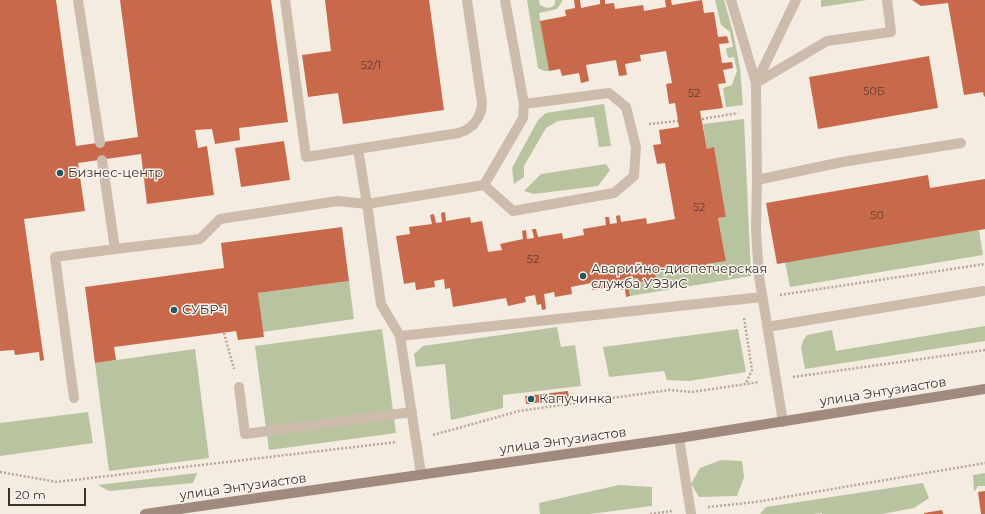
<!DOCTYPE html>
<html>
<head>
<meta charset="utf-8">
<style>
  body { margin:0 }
  #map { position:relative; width:985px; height:514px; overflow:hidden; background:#f4ebe1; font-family:Montserrat,sans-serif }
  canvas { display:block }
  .scale { position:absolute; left:8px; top:488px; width:78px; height:18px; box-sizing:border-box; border:2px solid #3b302b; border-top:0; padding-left:5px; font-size:12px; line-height:14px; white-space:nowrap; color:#3b302b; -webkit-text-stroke:3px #fbf5ee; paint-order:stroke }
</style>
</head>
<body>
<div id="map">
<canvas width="985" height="514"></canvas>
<div class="scale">20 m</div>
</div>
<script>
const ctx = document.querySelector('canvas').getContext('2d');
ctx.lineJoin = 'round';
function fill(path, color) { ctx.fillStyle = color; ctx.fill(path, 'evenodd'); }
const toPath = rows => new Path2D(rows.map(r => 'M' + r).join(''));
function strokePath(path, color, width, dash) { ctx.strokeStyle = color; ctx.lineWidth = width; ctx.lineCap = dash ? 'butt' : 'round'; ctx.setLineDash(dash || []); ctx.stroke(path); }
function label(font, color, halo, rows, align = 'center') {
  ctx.font = font + ' Montserrat,sans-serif'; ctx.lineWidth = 3; ctx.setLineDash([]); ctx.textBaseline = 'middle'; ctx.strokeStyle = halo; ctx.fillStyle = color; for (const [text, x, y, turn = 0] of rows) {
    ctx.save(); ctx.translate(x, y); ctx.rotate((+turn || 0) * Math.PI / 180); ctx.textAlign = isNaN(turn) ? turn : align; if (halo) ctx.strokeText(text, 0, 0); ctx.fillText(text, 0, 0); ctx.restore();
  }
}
const green = toPath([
  [527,0,539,0,540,5,547,8,552,7,555,4,555,0,563,0,557,9,539,13,549,71,544,71,538,68],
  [715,0,724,0,733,32,740,68,743,105,726,107,723,88,732,85,737,71,734,57,728,58,726,48,733,47,730,32,721,25],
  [821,0,867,0,821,7],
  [604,104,611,146,599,147,594,117,558,121,546,128,524,166,524,177,514,184,512,168,538,120,546,113],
  [744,119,751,276,630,296,627,279,638,278,639,282,655,280,655,272,695,265,696,274,708,272,707,264,726,261,718,218,726,217,714,148,707,149,703,124],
  [606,164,610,170,598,186,534,194,524,191,541,174],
  [979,230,983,255,790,287,785,262],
  [349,281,354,319,263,332,258,293],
  [985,326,985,341,805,369,801,348,803,341,807,335,832,330,836,351],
  [557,327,561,347,575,345,581,386,503,395,503,408,451,420,445,364,416,367,414,354,423,346],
  [382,329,396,433,269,450,255,346],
  [738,329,746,372,689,381,667,380,664,371,609,377,603,347],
  [195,349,209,458,109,471,95,363],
  [88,412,93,443,0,456,0,423],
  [721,460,742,461,744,477,737,496,699,497,691,484,700,468],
  [197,473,193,483,109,491,98,485],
  [985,473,985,486,978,486,974,492,973,475],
  [923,483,929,498,914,508,882,514,822,514,822,513,814,514,760,514,766,507],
  [619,485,652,487,652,506,590,514,540,514,539,503]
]);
const building = toPath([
  [0,0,56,0,76,146,138,137,120,0,271,0,288,122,239,128,240,140,215,144,212,129,195,130,198,148,207,146,214,195,147,204,141,154,78,163,85,211,24,219,44,360,40,361,39,352,15,355,14,350,0,351],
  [325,0,429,0,444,110,343,124,338,93,308,97,302,55,331,51],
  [574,0,580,0,581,8,600,4,600,0,605,0,605,4,614,3,615,9,643,5,644,11,666,7,665,0,671,0,672,5,702,0,704,13,714,12,718,37,727,36,729,43,719,44,722,63,732,62,733,68,723,70,726,83,718,84,723,108,700,111,707,149,714,147,726,217,718,218,726,261,707,264,708,272,696,275,695,265,655,272,656,280,639,282,638,278,627,279,630,296,626,297,625,289,621,290,620,280,610,282,611,287,592,290,591,283,571,287,572,294,555,297,554,292,544,294,546,309,542,310,541,304,537,305,535,295,525,297,526,302,508,306,506,298,453,307,450,288,445,289,444,279,434,281,435,287,416,290,415,282,404,284,396,236,410,234,409,227,432,224,430,215,434,214,436,223,442,222,441,213,445,212,446,221,470,217,471,223,482,221,488,252,502,250,500,244,523,239,522,231,526,230,527,239,534,238,532,229,536,229,538,237,562,233,563,239,584,235,583,229,606,225,605,217,609,217,610,224,617,223,616,216,620,215,621,222,646,218,647,224,675,219,665,163,657,164,653,145,661,144,659,130,679,127,675,103,669,104,666,84,672,83,666,51,640,55,641,61,625,64,627,75,619,76,616,60,586,65,589,81,581,83,579,73,562,76,560,69,549,71,540,21,566,16,565,10,575,8],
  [912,0,985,0,985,96,984,97,983,92,964,95,948,3,921,6],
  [929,56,938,108,818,129,809,77],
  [284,141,290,180,241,187,235,148],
  [928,175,930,188,985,179,985,229,777,264,766,203],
  [342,227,349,281,258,293,264,337,238,340,236,331,114,347,116,360,95,363,85,287,224,268,221,243],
  [568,391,569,399,526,404,525,396],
  [985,491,985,514,981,514,978,492],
  [942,510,943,514,924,514,924,513]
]);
const path = toPath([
  [702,119,738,113],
  [649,124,678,121],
  [780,295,985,264],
  [744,318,752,370,746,383],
  [224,333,234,369],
  [793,377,985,350],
  [433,435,519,411,669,390,692,392,759,382],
  [0,472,57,482,397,442],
  [708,507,756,502,985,463],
  [650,514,672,511]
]);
const lane = toPath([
  [78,0,100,143],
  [285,0,306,157,459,133,466,130,473,125,478,118,481,111,482,103,467,0],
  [731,0,756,83,827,41,891,32,887,0],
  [102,160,115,249],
  [757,180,842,162,961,143],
  [484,185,513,211,614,193,634,176,636,147,626,107,609,93,524,104],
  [767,327,983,291],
  [400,336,762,297],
  [239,387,245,434,412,412],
  [74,398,55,257,115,249,200,239,220,219,338,201,367,204,358,149],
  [783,422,759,276,756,230,757,180,756,83,796,0],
  [679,438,691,514],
  [421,474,400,336,381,304,367,204,484,185,523,118,524,104,505,0]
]);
const secondary = toPath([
  [145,514,679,438,985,389]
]);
const markers = [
  [60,173,4,"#1f5a5e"],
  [583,276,4,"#1f5a5e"],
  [174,310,4,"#1f5a5e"],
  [531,399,4,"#1f5a5e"]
];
const numberNames = [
  ["52/1",371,66],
  ["50Б",874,92],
  ["52",694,94],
  ["52",699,208],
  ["50",877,216],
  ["52",533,260]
];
const poiNames = [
  ["Бизнес-центр",68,173],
  ["Аварийно-диспетчерская",591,269],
  ["служба УЭЗиС",591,284],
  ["СУБР-1",182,310],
  ["Капучинка",539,399]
];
const streetNames = [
  ["улица Энтузиастов",883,392,-9],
  ["улица Энтузиастов",563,441,-8],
  ["улица Энтузиастов",243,487,-8]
];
fill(green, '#b8c4a0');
fill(building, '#c8694b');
strokePath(path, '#b9a596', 2.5, [2, 2]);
strokePath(lane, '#cdbbac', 10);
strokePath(secondary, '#a18a7d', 10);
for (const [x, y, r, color] of markers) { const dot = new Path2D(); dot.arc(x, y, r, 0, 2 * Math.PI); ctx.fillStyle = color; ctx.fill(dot); strokePath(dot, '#fbf5ee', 1.5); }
label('11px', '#5e3e33', null, numberNames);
label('13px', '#3b302b', '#fbf5ee', poiNames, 'left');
label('13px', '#3b302b', '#fbf5ee', streetNames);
</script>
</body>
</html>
